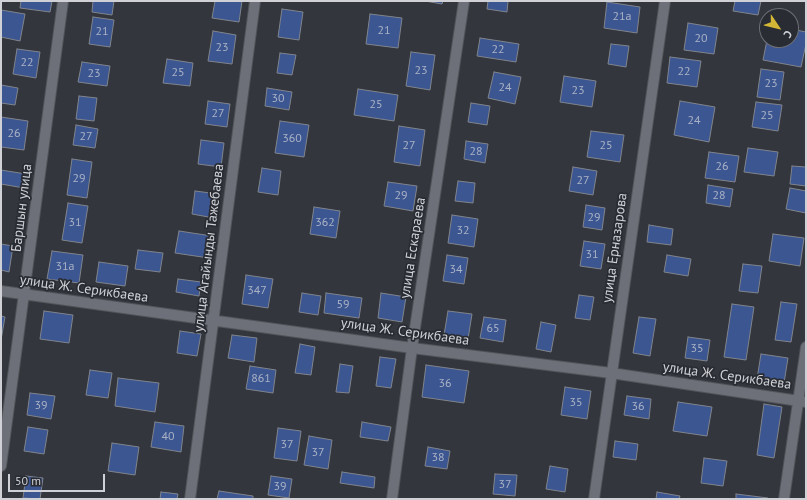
<!DOCTYPE html>
<html>
<head>
<meta charset="utf-8">
<style>
  body { margin:0 }
  #map { position:relative; width:807px; height:500px; overflow:hidden; background:#33363d; font-family:"PT Sans",sans-serif }
  canvas { display:block }
  .frame { position:absolute; inset:0; border:2px solid #cfd1d6; pointer-events:none }
  .north { position:absolute; left:759px; top:8px; width:40px; height:40px; box-sizing:border-box; background:#292c33; border:1px solid #6b6e74; border-radius:50%; rotate:125deg; font-size:11px; font-weight:700; line-height:16px; text-align:center; color:#cfd1d6 }
  .north::after { content:''; display:block; margin:auto; width:14px; height:18px; background:#d3b635; clip-path:polygon(50% 0,100% 100%,50% 72%,0 100%) }
  .scale { position:absolute; left:8px; top:474px; width:97px; height:18px; box-sizing:border-box; border:2px solid #cfd1d6; border-top:0; padding-left:5px; font-size:12px; line-height:14px; white-space:nowrap; color:#cfd1d6; -webkit-text-stroke:3px #292c33; paint-order:stroke }
</style>
</head>
<body>
<div id="map">
<canvas width="807" height="500"></canvas>
<div class="frame"></div>
<div class="north">С</div>
<div class="scale">50 m</div>
</div>
<script>
const ctx = document.querySelector('canvas').getContext('2d');
ctx.lineJoin = 'round';
function fill(path, color) { ctx.fillStyle = color; ctx.fill(path, 'evenodd'); }
const toPath = rows => new Path2D(rows.map(r => 'M' + r).join(''));
function strokePath(path, color, width, dash) { ctx.strokeStyle = color; ctx.lineWidth = width; ctx.lineCap = dash ? 'butt' : 'round'; ctx.setLineDash(dash || []); ctx.stroke(path); }
function label(font, color, halo, rows, align = 'center') {
  ctx.font = font + ' "PT Sans",sans-serif'; ctx.lineWidth = 3.5; ctx.setLineDash([]); ctx.textBaseline = 'middle'; ctx.strokeStyle = halo; ctx.fillStyle = color; for (const [text, x, y, turn = 0] of rows) {
    ctx.save(); ctx.translate(x, y); ctx.rotate((+turn || 0) * Math.PI / 180); ctx.textAlign = isNaN(turn) ? turn : align; if (halo) ctx.strokeText(text, 0, 0); ctx.fillText(text, 0, 0); ctx.restore();
  }
}
const building = toPath([
  [21,1,52,1,50,12,20,8,21,1],
  [93,1,114,1,112,15,92,12,93,1],
  [215,1,242,1,239,22,212,18,215,1],
  [425,1,443,1,442,4,425,1],
  [488,1,508,1,507,12,487,9,488,1],
  [735,1,761,1,758,15,733,11,735,1],
  [607,2,640,7,637,33,604,28,607,2],
  [282,9,303,12,299,40,278,37,282,9],
  [1,10,25,14,20,41,1,37,1,10],
  [370,14,402,18,398,48,366,44,370,14],
  [93,17,114,20,110,47,89,44,93,17],
  [688,23,718,28,714,54,684,50,688,23],
  [791,29,806,32,806,44,801,67,763,60,767,40,791,40,791,29],
  [213,31,236,35,232,64,208,61,213,31],
  [480,38,519,44,516,62,477,56,480,38],
  [611,44,629,46,626,67,608,64,611,44],
  [17,49,40,52,36,78,13,74,17,49],
  [411,52,435,55,430,90,406,86,411,52],
  [280,53,296,55,292,75,277,73,280,53],
  [670,57,701,61,697,87,667,83,670,57],
  [167,59,193,63,190,86,163,83,167,59],
  [82,62,110,66,107,86,78,82,82,62],
  [761,69,784,72,780,100,757,97,761,69],
  [494,72,521,77,515,104,488,98,494,72],
  [564,76,596,81,592,107,560,102,564,76],
  [1,85,18,88,15,105,1,103,1,85],
  [267,88,292,92,289,110,265,106,267,88],
  [358,89,398,95,394,121,354,115,358,89],
  [79,96,97,98,94,121,76,119,79,96],
  [208,101,230,104,227,127,205,124,208,101],
  [680,101,715,107,709,142,674,135,680,101],
  [756,102,782,105,778,131,752,127,756,102],
  [471,103,490,106,487,125,468,122,471,103],
  [1,117,28,121,24,150,1,147,1,117],
  [280,121,309,125,304,157,275,153,280,121],
  [76,125,98,129,95,148,73,145,76,125],
  [399,126,425,130,420,166,394,162,399,126],
  [591,131,624,135,620,162,587,157,591,131],
  [201,140,224,143,221,167,198,164,201,140],
  [466,141,488,144,485,163,464,159,466,141],
  [748,148,778,152,774,176,744,172,748,148],
  [709,152,739,156,735,182,705,178,709,152],
  [72,159,92,162,87,198,67,195,72,159],
  [792,166,806,167,806,186,790,184,792,166],
  [573,167,597,171,593,195,569,191,573,167],
  [262,168,281,171,278,195,258,192,262,168],
  [1,170,26,174,24,188,1,184,1,170],
  [458,181,475,183,473,203,455,201,458,181],
  [388,182,417,186,413,211,384,206,388,182],
  [708,185,733,189,730,207,706,203,708,185],
  [790,188,806,191,806,213,786,209,790,188],
  [195,191,218,194,214,218,192,214,195,191],
  [68,203,88,206,82,243,62,240,68,203],
  [586,205,605,208,602,230,583,227,586,205],
  [314,207,340,211,336,238,310,234,314,207],
  [452,215,478,219,474,247,448,243,452,215],
  [649,225,673,229,671,245,647,242,649,225],
  [179,231,212,236,209,258,175,253,179,231],
  [773,234,804,238,800,266,769,261,773,234],
  [584,241,605,244,601,269,580,266,584,241],
  [1,244,13,246,9,272,1,270,1,244],
  [138,250,163,253,160,272,135,269,138,250],
  [52,251,83,255,79,283,47,279,52,251],
  [447,255,468,258,464,284,443,281,447,255],
  [667,255,691,259,688,276,664,272,667,255],
  [99,262,128,266,125,286,96,282,99,262],
  [743,264,762,266,758,293,739,291,743,264],
  [246,275,273,279,268,308,242,304,246,275],
  [178,279,201,282,199,296,176,292,178,279],
  [302,293,321,296,318,315,299,312,302,293],
  [326,293,362,298,359,318,324,313,326,293],
  [381,293,406,297,402,322,378,318,381,293],
  [579,295,594,297,590,320,575,318,579,295],
  [781,302,797,304,791,342,775,340,781,302],
  [732,304,754,307,746,360,724,357,732,304],
  [44,311,73,315,69,343,40,339,44,311],
  [448,311,472,314,468,339,444,335,448,311],
  [1,316,5,317,1,340,1,316],
  [484,317,506,320,503,342,480,338,484,317],
  [639,317,656,319,650,356,633,353,639,317],
  [541,322,556,325,551,352,536,349,541,322],
  [180,331,201,334,197,356,177,353,180,331],
  [232,335,257,338,254,362,228,358,232,335],
  [688,337,710,340,707,361,685,358,688,337],
  [300,344,315,347,311,375,295,373,300,344],
  [761,354,788,358,784,383,757,379,761,354],
  [380,357,396,359,391,388,376,386,380,357],
  [340,364,353,366,349,393,336,392,340,364],
  [426,365,469,371,464,403,422,397,426,365],
  [250,366,276,370,273,393,246,389,250,366],
  [90,370,112,373,108,398,86,395,90,370],
  [118,378,159,383,155,412,115,406,118,378],
  [565,387,591,391,587,419,561,415,565,387],
  [30,393,55,396,51,419,27,415,30,393],
  [627,396,651,399,649,419,624,415,627,396],
  [678,402,712,407,707,436,673,431,678,402],
  [764,404,782,407,774,458,757,455,764,404],
  [155,422,184,426,181,452,151,447,155,422],
  [362,422,391,427,388,441,360,437,362,422],
  [28,427,48,430,44,454,24,451,28,427],
  [278,428,301,431,297,461,274,458,278,428],
  [309,436,332,440,328,469,304,465,309,436],
  [615,441,638,444,636,460,613,457,615,441],
  [112,443,139,447,135,475,108,471,112,443],
  [428,447,450,451,447,469,425,466,428,447],
  [704,458,727,461,723,486,701,483,704,458],
  [550,466,568,469,565,492,546,489,550,466],
  [342,472,375,477,374,488,340,483,342,472],
  [495,474,517,475,515,496,493,494,495,474],
  [26,476,43,478,40,499,23,498,26,476],
  [271,476,292,479,289,498,268,495,271,476],
  [219,491,253,496,253,499,217,499,219,491],
  [161,492,178,494,177,499,160,499,161,492],
  [657,492,680,496,679,499,656,499,657,492],
  [736,494,768,498,768,499,736,499,736,494]
]);
const minor = toPath([
  [1,291,412,348,611,373,806,402],
  [1,466,63,1],
  [190,499,255,1],
  [392,499,412,348,464,1],
  [594,499,665,1],
  [784,499,806,347]
]);
const numberNames = [
  ["21а",622,17],
  ["21",384,31],
  ["21",102,32],
  ["20",701,39],
  ["23",222,48],
  ["22",498,50],
  ["22",27,63],
  ["23",421,71],
  ["22",684,72],
  ["25",178,73],
  ["23",94,74],
  ["23",771,84],
  ["24",505,88],
  ["23",578,91],
  ["30",278,99],
  ["25",376,105],
  ["27",218,114],
  ["25",767,116],
  ["24",694,121],
  ["26",14,134],
  ["27",86,137],
  ["360",292,139],
  ["27",409,146],
  ["25",606,146],
  ["28",476,152],
  ["26",722,167],
  ["29",79,179],
  ["27",583,181],
  ["29",401,196],
  ["28",719,196],
  ["29",594,218],
  ["31",75,223],
  ["362",325,223],
  ["32",463,231],
  ["31",592,255],
  ["31а",65,267],
  ["34",456,270],
  ["347",257,291],
  ["59",343,305],
  ["65",493,329],
  ["35",697,349],
  ["861",261,379],
  ["36",445,384],
  ["35",576,403],
  ["39",41,406],
  ["36",638,407],
  ["40",168,437],
  ["37",287,445],
  ["37",318,453],
  ["38",438,458],
  ["37",505,485],
  ["39",280,487]
];
const streetNames = [
  ["Баршын улица",22,208,-83],
  ["улица Агайынды Тажебаева",209,248,-83],
  ["улица Ескараева",413,248,-81],
  ["улица Ерназарова",615,248,-82],
  ["улица Ж. Серикбаева",84,289,8],
  ["улица Ж. Серикбаева",405,332,8],
  ["улица Ж. Серикбаева",727,376,8]
];
fill(building, '#3c5691');
strokePath(building, '#80848c', 1);
strokePath(minor, '#515459', 12);
strokePath(minor, '#6d7078', 10);
label('12px', '#aab2c5', null, numberNames);
label('14px', '#cfd1d6', '#292c33', streetNames);
</script>
</body>
</html>
